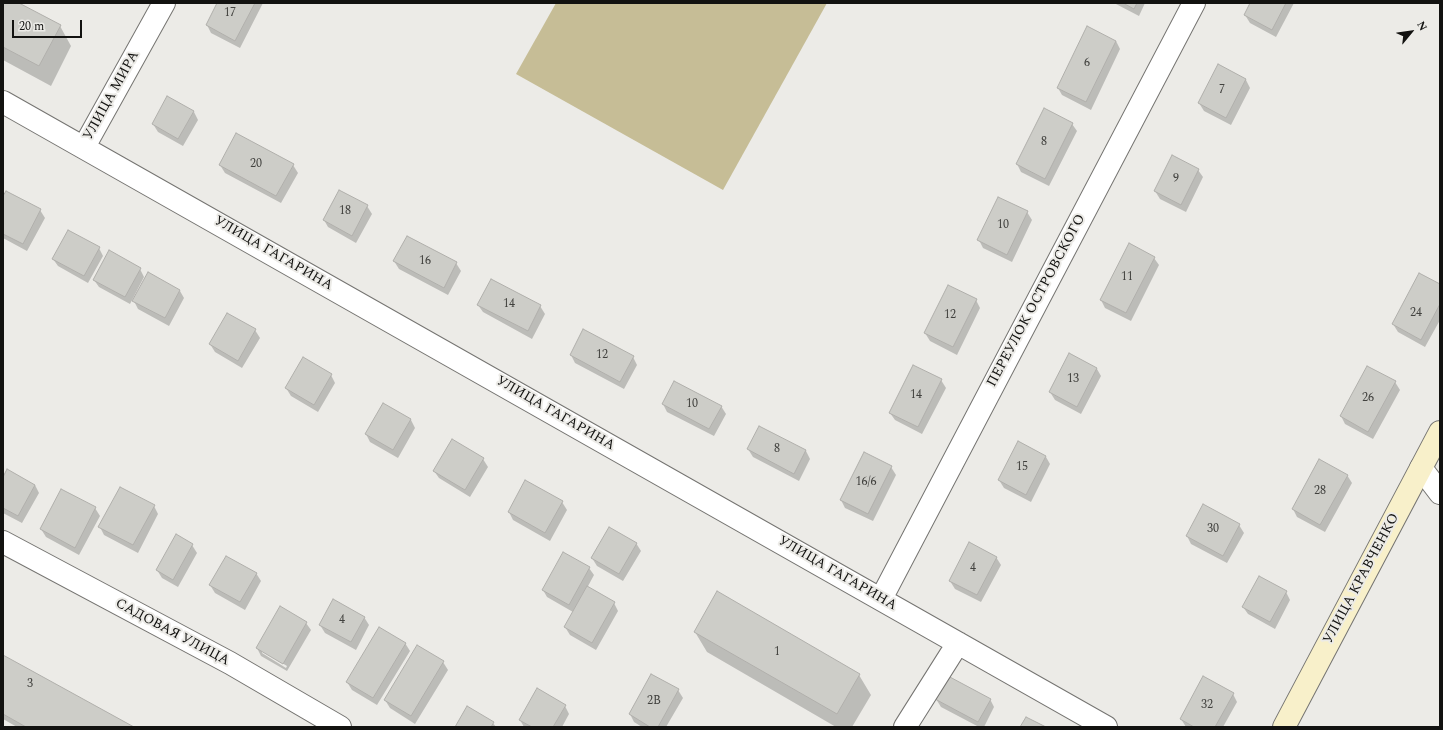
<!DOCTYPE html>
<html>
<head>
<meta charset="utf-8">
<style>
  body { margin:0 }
  #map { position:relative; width:1443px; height:730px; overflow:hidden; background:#ecebe7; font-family:Spectral,serif }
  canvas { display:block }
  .frame { position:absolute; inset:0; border:4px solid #121210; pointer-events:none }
  .north { position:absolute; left:1391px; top:12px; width:40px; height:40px; -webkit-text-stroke:3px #ecebe7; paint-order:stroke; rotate:61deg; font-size:11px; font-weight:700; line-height:16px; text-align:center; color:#121210 }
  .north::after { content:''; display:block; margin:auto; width:14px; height:18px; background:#121210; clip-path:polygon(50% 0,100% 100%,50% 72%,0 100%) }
  .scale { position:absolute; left:12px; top:20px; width:70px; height:18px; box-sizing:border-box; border:2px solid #121210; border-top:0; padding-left:5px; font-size:12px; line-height:14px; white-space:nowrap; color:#121210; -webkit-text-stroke:3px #ecebe7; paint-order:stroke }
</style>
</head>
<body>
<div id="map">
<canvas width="1443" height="730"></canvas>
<div class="frame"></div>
<div class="north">N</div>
<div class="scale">20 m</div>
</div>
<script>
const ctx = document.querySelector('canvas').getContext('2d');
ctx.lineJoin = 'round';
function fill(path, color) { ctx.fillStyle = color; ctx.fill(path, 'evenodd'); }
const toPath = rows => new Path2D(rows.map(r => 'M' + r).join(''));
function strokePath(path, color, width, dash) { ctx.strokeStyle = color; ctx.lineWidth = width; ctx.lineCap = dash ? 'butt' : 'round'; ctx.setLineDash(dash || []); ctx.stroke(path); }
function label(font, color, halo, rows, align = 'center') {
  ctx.font = font + ' Spectral,serif'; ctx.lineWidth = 4; ctx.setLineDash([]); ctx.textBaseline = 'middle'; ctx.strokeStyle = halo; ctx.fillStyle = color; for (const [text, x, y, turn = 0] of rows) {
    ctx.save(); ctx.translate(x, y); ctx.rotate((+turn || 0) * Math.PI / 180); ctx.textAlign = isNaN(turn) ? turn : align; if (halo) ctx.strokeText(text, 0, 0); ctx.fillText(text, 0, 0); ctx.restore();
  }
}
const green = toPath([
  [556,3,827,3,723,190,516,74]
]);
const shadow = toPath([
  [3,3,17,3,60,26,71,46,51,86,3,60],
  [219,3,263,3,240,48,211,33,207,25],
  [1114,3,1145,3,1139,16],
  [1251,3,1294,3,1276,37,1250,23,1245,15],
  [1116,41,1120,49,1091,110,1062,95,1058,88],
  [1219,66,1246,80,1250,88,1231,125,1204,111,1199,103],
  [194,112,198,120,183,146,158,132,153,124],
  [1072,124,1077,131,1049,186,1021,172,1017,164],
  [220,165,293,165,298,173,281,203,225,173],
  [1198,170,1203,177,1186,212,1160,199,1155,191],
  [3,198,40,210,45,218,27,251,3,238],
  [367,206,372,214,356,243,328,227,324,220],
  [1027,212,1032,220,1012,262,983,248,979,240],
  [99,248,103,256,88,283,58,266,53,259],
  [1154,258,1159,265,1131,321,1105,308,1101,300],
  [394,261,456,263,461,271,448,295,399,269],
  [140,269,144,277,130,304,99,287,94,280],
  [491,280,540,306,545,314,532,339,483,312,478,305],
  [1440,286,1440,320,1425,347,1398,332,1393,324],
  [180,291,184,298,169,326,138,309,134,301],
  [976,300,980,308,957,355,930,341,925,333],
  [255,330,260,338,242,368,215,352,210,344],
  [571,355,633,357,637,365,624,389,575,363],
  [1070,355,1097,369,1101,376,1081,414,1055,400,1050,392],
  [331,375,335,383,318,412,291,396,286,388],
  [941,380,946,388,922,434,895,420,890,413],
  [1395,382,1400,390,1373,439,1345,424,1341,416],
  [383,404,411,420,415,428,398,458,370,442,366,434],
  [663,404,721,406,726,414,714,436,667,412],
  [759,427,806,451,810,459,799,481,753,457,748,449],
  [1046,457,1050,464,1031,502,1004,488,999,480],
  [483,459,488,467,470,497,439,478,434,471],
  [891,467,896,475,873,521,845,508,841,500],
  [1347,475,1352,483,1325,532,1297,517,1293,509],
  [3,479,35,485,39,493,22,523,3,513],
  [562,502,567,510,550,541,513,520,509,512],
  [154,506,158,514,138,553,104,535,100,527],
  [95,508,100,516,79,555,46,537,41,529],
  [1239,525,1244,533,1227,563,1191,544,1187,536],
  [636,543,641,551,623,581,597,566,592,558],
  [192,545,197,553,178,587,162,578,157,570],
  [996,557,1001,565,981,602,955,589,950,581],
  [589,568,594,575,587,588,614,603,618,611,596,650,570,635,565,627,573,612,547,597,543,590],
  [256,573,261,581,245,610,215,593,210,585],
  [1286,592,1290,600,1275,629,1248,614,1243,607],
  [364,617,369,625,356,650,325,633,320,625],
  [306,623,311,630,287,671,261,656,257,648],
  [262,651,287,666,286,668,262,653],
  [695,632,859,675,871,695,852,727,836,727,707,652],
  [405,643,410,651,377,705,352,690,347,682],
  [3,656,132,727,17,727,3,719],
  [443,662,448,670,415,724,390,708,385,700],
  [678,690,683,698,666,727,642,727,634,722,630,714],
  [1233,694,1237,702,1223,727,1186,727,1181,719],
  [936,699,990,699,994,707,984,727,979,727,941,707],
  [565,706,569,714,562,727,524,727,520,720],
  [493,723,496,727,456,727]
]);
const building = toPath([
  [3,3,19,3,61,25,39,66,3,47,3,3],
  [217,3,255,3,235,41,206,25,217,3],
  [1123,3,1137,3,1134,9,1123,3],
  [1250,3,1286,3,1272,30,1244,15,1250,3],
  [1087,26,1116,41,1086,102,1057,88,1087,26],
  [1218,64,1246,79,1226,118,1198,103,1218,64],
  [167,96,194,111,178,139,152,124,167,96],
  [1044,108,1073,123,1045,179,1016,164,1044,108],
  [236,133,294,164,276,196,219,165,236,133],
  [1172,155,1199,169,1181,205,1154,191,1172,155],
  [339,190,368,205,352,236,323,220,339,190],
  [6,191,41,209,23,244,3,234,3,196,6,191],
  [998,197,1028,211,1007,255,977,240,998,197],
  [68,230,100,247,84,276,52,259,68,230],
  [407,236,457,262,444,288,393,261,407,236],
  [1129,243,1155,257,1126,313,1100,300,1129,243],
  [109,250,141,268,125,297,93,280,109,250],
  [148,272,180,290,165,318,132,301,148,272],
  [1419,273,1440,284,1440,304,1421,340,1392,324,1419,273],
  [491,279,541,305,528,331,477,305,491,279],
  [948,285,977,299,953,347,924,333,948,285],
  [227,313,256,329,238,361,209,344,227,313],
  [583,329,634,356,620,382,570,355,583,329],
  [1069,353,1097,368,1077,407,1049,392,1069,353],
  [303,357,332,374,314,405,285,388,303,357],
  [913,365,942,379,918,427,889,413,913,365],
  [1367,366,1396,381,1368,432,1340,416,1367,366],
  [674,381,722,406,709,429,662,404,674,381],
  [383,403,411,419,393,450,365,434,383,403],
  [759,426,806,450,794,474,747,449,759,426],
  [452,439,484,458,465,490,433,471,452,439],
  [1018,441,1046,456,1026,495,998,480,1018,441],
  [864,452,892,466,868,514,840,500,864,452],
  [1319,459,1348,475,1320,525,1292,509,1319,459],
  [7,469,35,485,18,516,3,508,3,477,7,469],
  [525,480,563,501,545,533,508,512,525,480],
  [120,487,155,505,133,545,98,527,120,487],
  [61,489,96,507,75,548,40,529,61,489],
  [1203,504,1240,524,1223,556,1186,536,1203,504],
  [609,527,637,543,619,574,591,558,609,527],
  [176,534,193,544,173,580,156,570,176,534],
  [969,542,997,557,977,595,949,581,969,542],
  [563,552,590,567,569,605,542,590,563,552],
  [226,556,257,573,240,602,209,585,226,556],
  [1259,576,1287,591,1270,622,1242,607,1259,576],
  [587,586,615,602,592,643,564,627,587,586],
  [717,591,860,674,837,714,694,632,717,591],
  [333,599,365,617,351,642,319,625,333,599],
  [280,606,307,622,283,664,256,648,280,606],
  [379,627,406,643,373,698,346,682,379,627],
  [417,645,444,661,411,716,384,700,417,645],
  [3,655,134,727,26,727,3,714,3,655],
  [651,674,679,689,658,727,650,727,629,714,651,674],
  [948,676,991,699,978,722,935,699,948,676],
  [1203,676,1234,693,1215,727,1194,727,1180,719,1203,676],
  [537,688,566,705,553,727,532,727,519,720,537,688],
  [467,706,494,722,491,727,455,727,467,706],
  [1026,717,1046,727,1020,727,1026,717]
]);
const street = toPath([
  [3,102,1106,727],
  [84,147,164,3],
  [1421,468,1440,493],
  [3,542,230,663,340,727],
  [881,599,1194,3],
  [905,727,958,643]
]);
const secondary = toPath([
  [1284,727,1440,432]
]);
const numberNames = [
  ["17",230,14],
  ["6",1087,64],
  ["7",1222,91],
  ["8",1044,143],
  ["20",256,165],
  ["9",1176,180],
  ["18",345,212],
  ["10",1003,226],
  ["16",425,262],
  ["11",1127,278],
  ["14",509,305],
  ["24",1416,314],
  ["12",950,316],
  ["12",602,356],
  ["13",1073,380],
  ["14",916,396],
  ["26",1368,399],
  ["10",692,405],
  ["8",777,450],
  ["15",1022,468],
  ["16/6",866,483],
  ["28",1320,492],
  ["30",1213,530],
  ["4",973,569],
  ["4",342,621],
  ["1",777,653],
  ["3",30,685],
  ["2В",654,702],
  ["32",1207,706]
];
const streetNames = [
  ["УЛИЦА МИРА",112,96,-61],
  ["УЛИЦА ГАГАРИНА",273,254,30],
  ["ПЕРЕУЛОК ОСТРОВСКОГО",1037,301,-62],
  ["УЛИЦА ГАГАРИНА",555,414,30],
  ["УЛИЦА ГАГАРИНА",837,574,30],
  ["УЛИЦА КРАВЧЕНКО",1362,579,-62],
  ["САДОВАЯ УЛИЦА",172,633,28]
];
fill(green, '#c6bd96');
fill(shadow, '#0003');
fill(building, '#cdcdc8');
strokePath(building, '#b0afab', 1);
strokePath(street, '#757471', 24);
strokePath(secondary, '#757471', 24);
strokePath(street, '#fff', 22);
strokePath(secondary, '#f8f0ca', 22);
label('12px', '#41413e', null, numberNames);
label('14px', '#121210', '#ecebe7', streetNames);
</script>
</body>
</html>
